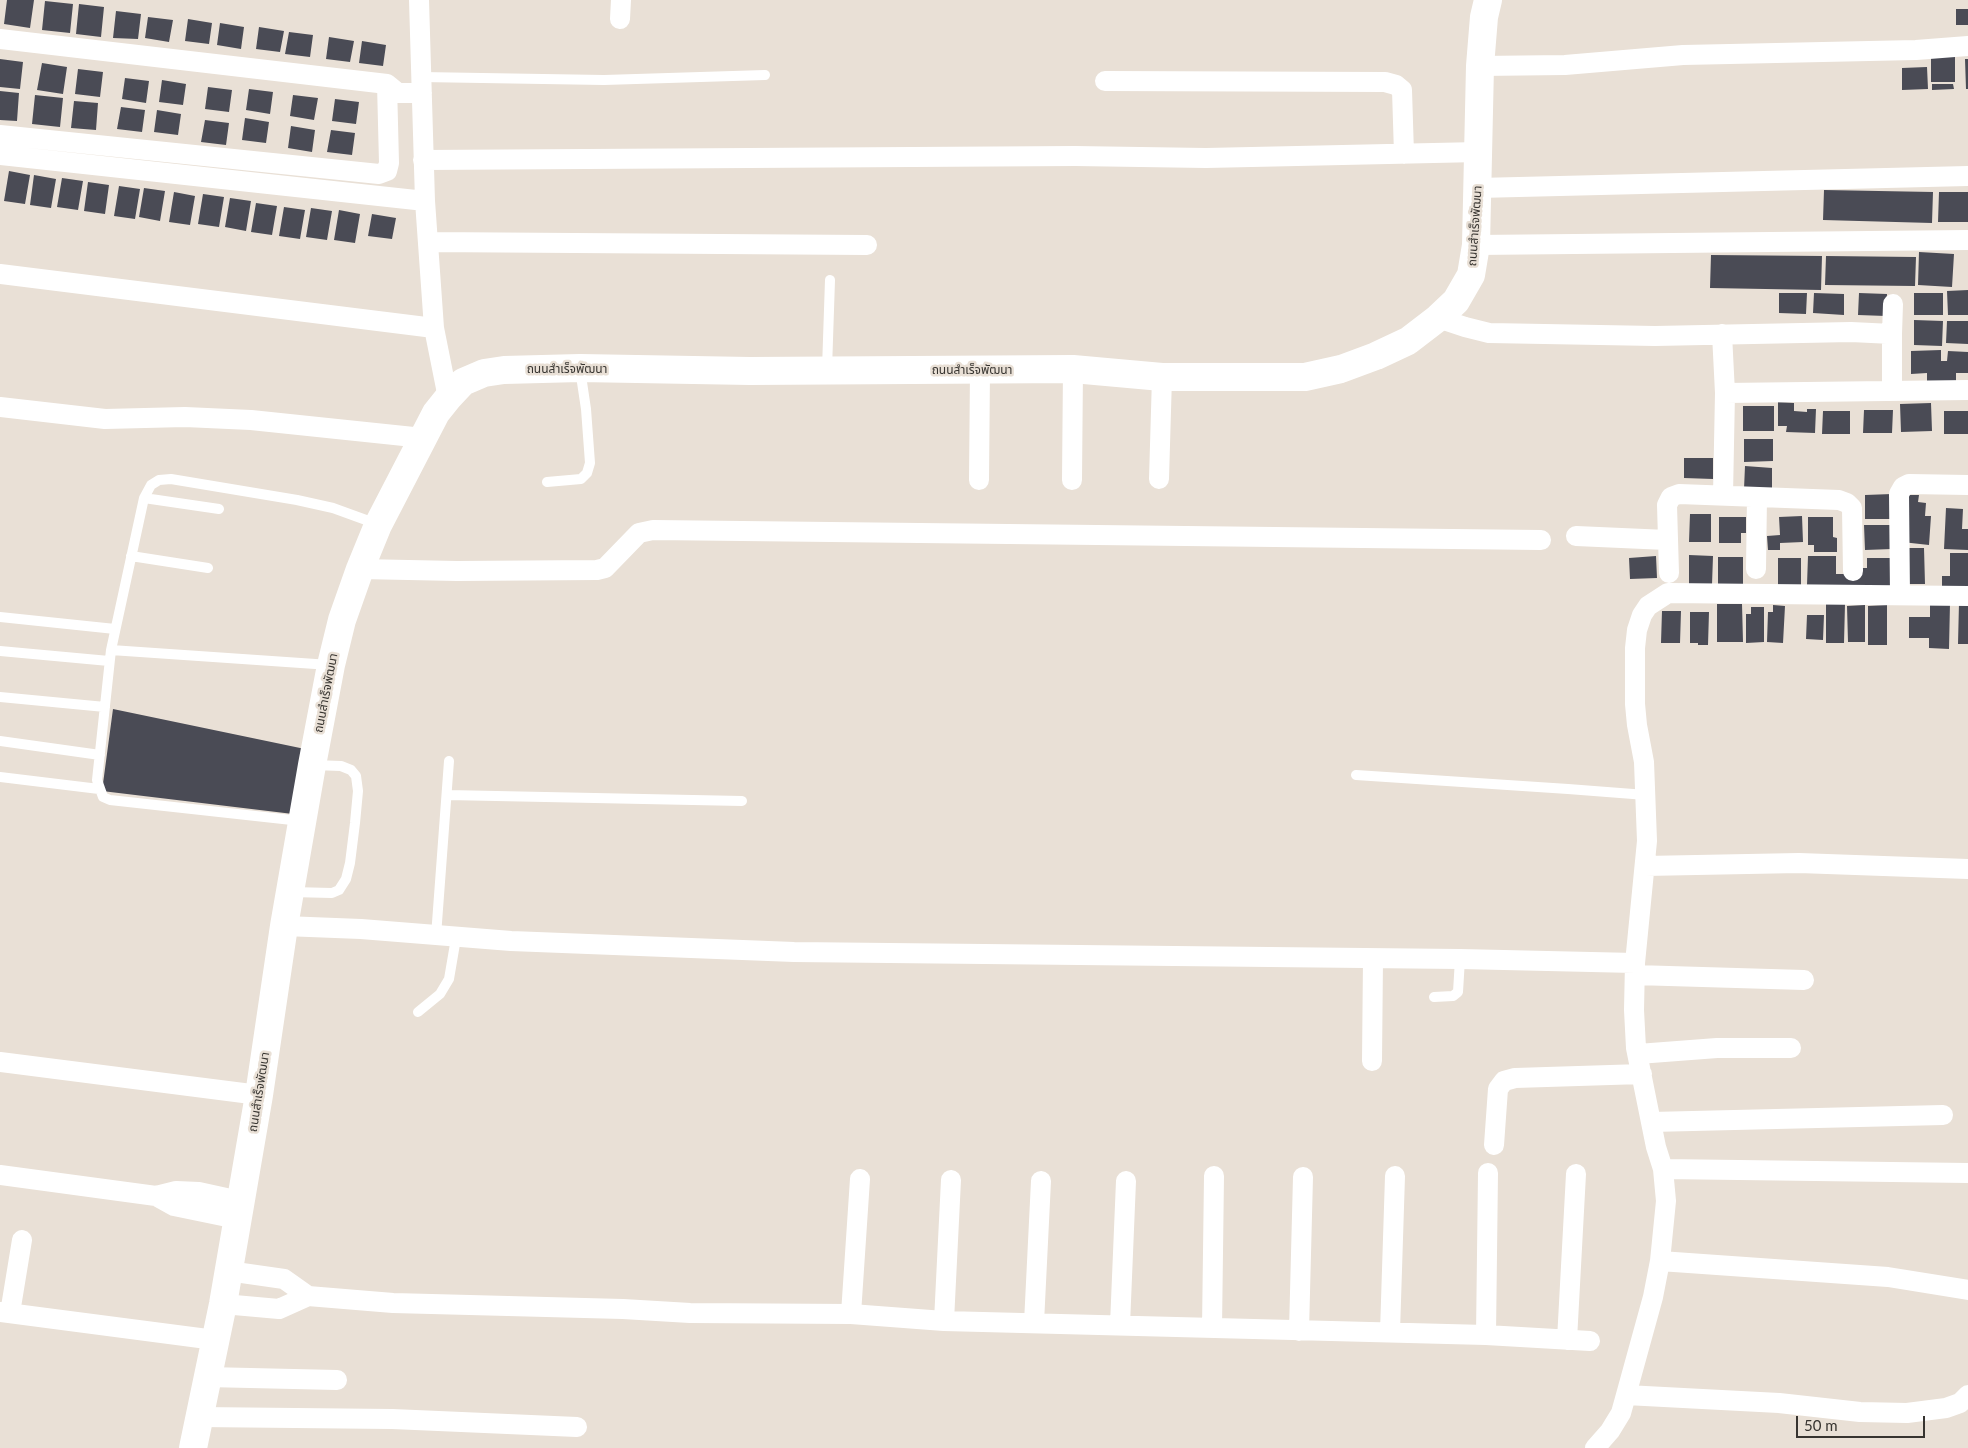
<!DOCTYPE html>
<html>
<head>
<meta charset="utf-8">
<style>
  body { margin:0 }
  #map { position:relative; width:1968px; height:1448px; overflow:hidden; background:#e9e0d6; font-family:Lato,sans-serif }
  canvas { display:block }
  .scale { position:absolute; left:1796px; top:1416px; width:129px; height:22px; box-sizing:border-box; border:2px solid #373430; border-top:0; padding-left:6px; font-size:15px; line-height:18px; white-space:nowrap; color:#373430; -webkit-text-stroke:4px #e9e0d6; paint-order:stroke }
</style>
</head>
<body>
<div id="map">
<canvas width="1968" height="1448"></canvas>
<div class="scale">50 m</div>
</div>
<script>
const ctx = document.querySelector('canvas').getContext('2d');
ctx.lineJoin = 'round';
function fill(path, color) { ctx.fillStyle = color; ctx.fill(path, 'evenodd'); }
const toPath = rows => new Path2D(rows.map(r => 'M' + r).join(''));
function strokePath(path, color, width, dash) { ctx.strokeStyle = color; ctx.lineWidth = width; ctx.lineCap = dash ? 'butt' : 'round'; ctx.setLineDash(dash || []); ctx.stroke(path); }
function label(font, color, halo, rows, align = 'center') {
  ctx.font = font + ' Lato,"Noto Sans Thai",sans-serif'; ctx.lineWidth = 5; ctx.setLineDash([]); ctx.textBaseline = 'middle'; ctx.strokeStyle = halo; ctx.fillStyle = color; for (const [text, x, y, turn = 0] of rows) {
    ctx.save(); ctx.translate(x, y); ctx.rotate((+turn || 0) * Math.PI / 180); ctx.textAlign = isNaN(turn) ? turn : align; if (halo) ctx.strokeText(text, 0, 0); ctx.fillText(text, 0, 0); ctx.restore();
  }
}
const building = toPath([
  [7,0,34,0,30,28,4,24],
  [45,1,73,4,70,33,42,30],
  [79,4,104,7,101,37,76,34],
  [1956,9,1968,9,1968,25,1956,25],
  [116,11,141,14,138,39,113,38],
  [148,17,173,20,169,42,145,38],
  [188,19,212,23,209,44,185,41],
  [220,23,244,27,241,49,217,45],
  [259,27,284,31,280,52,256,49],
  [289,32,313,35,310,57,285,54],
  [329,37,354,41,350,62,326,59],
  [362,41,386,45,383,66,359,63],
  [1931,57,1955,57,1955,82,1931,82],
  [0,59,23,62,20,89,0,87],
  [1965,59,1968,59,1968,89,1966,89],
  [42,63,67,67,63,94,37,90],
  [1927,67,1928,89,1902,90,1902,68],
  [78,69,103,72,100,97,75,94],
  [125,78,149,81,146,103,122,99],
  [162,80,186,84,183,105,159,102],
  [1932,84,1953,84,1954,89,1932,90],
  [208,87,232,90,229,112,205,109],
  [249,89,273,92,270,114,246,110],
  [0,91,19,93,17,121,0,120],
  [35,95,63,98,60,127,32,124],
  [293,95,318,98,314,120,290,116],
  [335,99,359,102,356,124,332,121],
  [74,101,98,103,96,130,71,128],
  [121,107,145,110,142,132,117,129],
  [157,110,181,114,178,135,154,132],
  [245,118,269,122,266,143,242,140],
  [205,120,229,123,226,145,201,142],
  [291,126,315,130,312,152,288,148],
  [331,130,355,133,352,155,327,152],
  [9,171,30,175,25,204,4,201],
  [34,175,56,179,51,208,30,205],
  [62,178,83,181,78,210,57,207],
  [88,182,109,185,105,214,84,211],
  [119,186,140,189,135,219,114,216],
  [144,188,165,191,160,221,139,217],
  [1824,190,1933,192,1932,223,1823,220],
  [174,192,195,196,190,225,169,222],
  [1939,192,1968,192,1968,222,1938,222],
  [203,194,224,197,219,227,198,224],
  [230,198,251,201,246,231,225,227],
  [256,203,277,206,272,235,251,232],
  [284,207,305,210,300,239,279,236],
  [311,208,332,211,327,240,306,237],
  [339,210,360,214,355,243,334,240],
  [372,214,396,218,392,239,368,236],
  [1919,252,1954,254,1952,287,1918,285],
  [1711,255,1822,256,1821,290,1710,288],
  [1826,256,1916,257,1915,286,1825,285],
  [1968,290,1968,315,1948,315,1947,291],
  [1779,293,1807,293,1806,314,1779,313],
  [1814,293,1844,294,1844,315,1813,313],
  [1859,293,1887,294,1886,316,1858,315],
  [1914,293,1943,293,1943,315,1914,315],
  [1914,320,1943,321,1942,346,1914,345],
  [1947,321,1968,321,1968,344,1946,343],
  [1941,350,1941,361,1947,361,1948,351,1968,352,1968,373,1956,373,1956,384,1927,383,1927,373,1911,374,1911,351],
  [1778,402,1794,403,1794,411,1807,412,1807,409,1816,409,1815,433,1786,432,1787,426,1778,426],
  [1931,403,1932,431,1901,432,1900,404],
  [1743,406,1774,406,1774,431,1743,431],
  [1864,410,1893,410,1892,433,1863,433],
  [1823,411,1850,411,1850,434,1822,434],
  [1944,411,1968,411,1968,434,1944,434],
  [1744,439,1773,439,1773,461,1744,462],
  [1684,458,1713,458,1713,479,1684,478],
  [1745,466,1772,468,1772,490,1744,489],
  [1892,494,1893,519,1865,519,1865,495],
  [1903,495,1919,495,1918,502,1926,503,1925,516,1931,516,1929,545,1902,542],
  [1946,508,1963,509,1962,529,1968,529,1968,550,1944,549],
  [1690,514,1711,514,1711,542,1689,542],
  [1802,516,1803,542,1780,543,1780,550,1768,550,1767,536,1780,535,1779,517],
  [1719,517,1746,517,1746,533,1741,533,1741,543,1719,543],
  [1808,517,1833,517,1833,537,1837,538,1837,552,1814,552,1814,545,1808,545],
  [1864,525,1892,525,1892,549,1865,550],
  [1902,548,1924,548,1925,584,1903,584],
  [1950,553,1968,553,1968,591,1942,591,1942,576,1950,576],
  [1689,555,1713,556,1712,585,1689,584],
  [1656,556,1657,578,1630,579,1629,558],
  [1808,556,1836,556,1836,574,1858,574,1858,568,1867,568,1867,558,1892,558,1892,587,1807,585],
  [1718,557,1743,557,1743,584,1718,585],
  [1778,558,1801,558,1801,585,1778,585],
  [1930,602,1950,603,1949,649,1929,648,1929,638,1909,638,1909,617,1930,617],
  [1959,603,1968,603,1968,644,1958,644],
  [1717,604,1742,604,1743,642,1717,642],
  [1826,604,1845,604,1844,643,1826,643],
  [1773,605,1785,606,1783,643,1767,642,1768,612,1773,612],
  [1865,605,1865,642,1848,642,1847,606],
  [1887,605,1887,645,1868,645,1868,606],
  [1751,607,1764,607,1764,642,1746,643,1746,614,1751,614],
  [1662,611,1681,611,1680,643,1661,643],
  [1690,612,1709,612,1708,645,1698,645,1698,643,1690,643],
  [1807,615,1824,615,1823,640,1806,639],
  [113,709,305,749,293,814,102,791]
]);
const lane = toPath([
  [421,77,604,80,765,75],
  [827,369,830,280],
  [547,482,581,479,587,473,590,463,586,409,580,369],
  [144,498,219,509],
  [131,556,208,568],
  [0,617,115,629],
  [111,650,144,498,151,485,159,480,171,479,297,500,333,508,377,524],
  [0,651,109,661],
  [0,697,105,707],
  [0,741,100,755],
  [1356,775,1568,789,1646,795],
  [0,777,99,789],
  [447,795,742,801],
  [301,821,110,800,103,797,97,780,111,650,330,665],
  [291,892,332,893,339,890,346,879,350,863,355,823,358,791,356,776,351,770,341,766,313,765],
  [436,936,449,761],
  [1434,997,1453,996,1458,992,1460,959],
  [418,1012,440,994,449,979,456,938]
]);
const street = toPath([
  [419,0,425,201,434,328,448,398],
  [620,19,621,0],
  [0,39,387,84,398,93,422,93],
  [1480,66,1565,65,1683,55,1916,50,1968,46],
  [1105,81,1385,82,1396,85,1402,90,1404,154],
  [0,135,379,174,387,171,389,163,387,84],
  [0,155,425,201],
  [423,160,1075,156,1206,158,1479,152],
  [1478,188,1968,176],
  [428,242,867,245],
  [1476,245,1968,240],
  [0,274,434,328],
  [1438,318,1465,327,1489,333,1655,336,1851,332,1892,334,1892,391],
  [1722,334,1725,393,1723,495],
  [1892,334,1893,304],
  [1725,393,1968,390],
  [0,407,105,419,185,417,251,420,423,438],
  [1159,479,1162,377],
  [979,480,980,370],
  [1072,480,1073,369],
  [1576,536,1667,540],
  [360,569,457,571,597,570,605,568,639,533,653,530,1541,540],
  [1756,569,1757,497],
  [1669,573,1667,505,1671,497,1679,494,1839,500,1847,503,1852,508,1853,571],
  [1900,595,1899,494,1903,487,1909,484,1968,485],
  [1645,866,1799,863,1968,869],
  [284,926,361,929,511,941,794,952,1460,959,1635,963],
  [1635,975,1804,980],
  [1638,1054,1717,1048,1791,1048],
  [1372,1061,1373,959],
  [0,1062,259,1095],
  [1651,1122,1943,1115],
  [1494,1145,1498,1089,1504,1081,1515,1078,1642,1074],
  [1663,1169,1968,1173],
  [0,1175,156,1196,174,1206,237,1219],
  [156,1196,176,1191,199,1192,240,1201],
  [1660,1261,1888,1277,1968,1290],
  [228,1271,284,1279,308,1296],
  [223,1304,279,1309,308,1296,393,1303,623,1309,690,1313,851,1314,944,1321,1486,1335,1590,1341],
  [0,1312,215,1340],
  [10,1313,22,1240],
  [851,1314,860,1179],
  [944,1321,951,1180],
  [1034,1323,1041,1181],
  [1120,1325,1126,1181],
  [1212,1328,1214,1176],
  [1299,1331,1303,1177],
  [1390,1332,1395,1176],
  [1486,1335,1488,1173],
  [1567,1340,1576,1174],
  [207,1377,337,1380],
  [1626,1395,1653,1297,1660,1261,1666,1201,1663,1169,1656,1147,1636,1048,1634,1010,1635,963,1647,841,1644,762,1637,725,1635,704,1635,648,1637,630,1642,615,1648,606,1668,593,1968,596],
  [199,1417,392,1419,577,1427],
  [1595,1448,1610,1431,1621,1413,1626,1395,1779,1403,1860,1412,1907,1413,1946,1408,1960,1403,1968,1395]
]);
const secondary = toPath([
  [193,1448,223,1304,259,1095,284,926,312,765,331,665,342,620,360,569,378,525,436,413,448,398,463,382,484,373,504,370,580,368,750,371,1073,369,1162,377,1305,377,1341,369,1376,356,1408,341,1438,318,1456,301,1471,275,1476,245,1480,66,1484,17,1488,0]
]);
const streetNames = [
  ["ถนนสำเร็จพัฒนา",1475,226,-86],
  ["ถนนสำเร็จพัฒนา",567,369],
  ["ถนนสำเร็จพัฒนา",972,370],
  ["ถนนสำเร็จพัฒนา",326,693,-79],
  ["ถนนสำเร็จพัฒนา",259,1092,-81]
];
fill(building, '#4a4b55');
strokePath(lane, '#fff', 10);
strokePath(street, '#fff', 20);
strokePath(secondary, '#fff', 28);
label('12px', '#373430', '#e9e0d6', streetNames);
</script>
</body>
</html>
